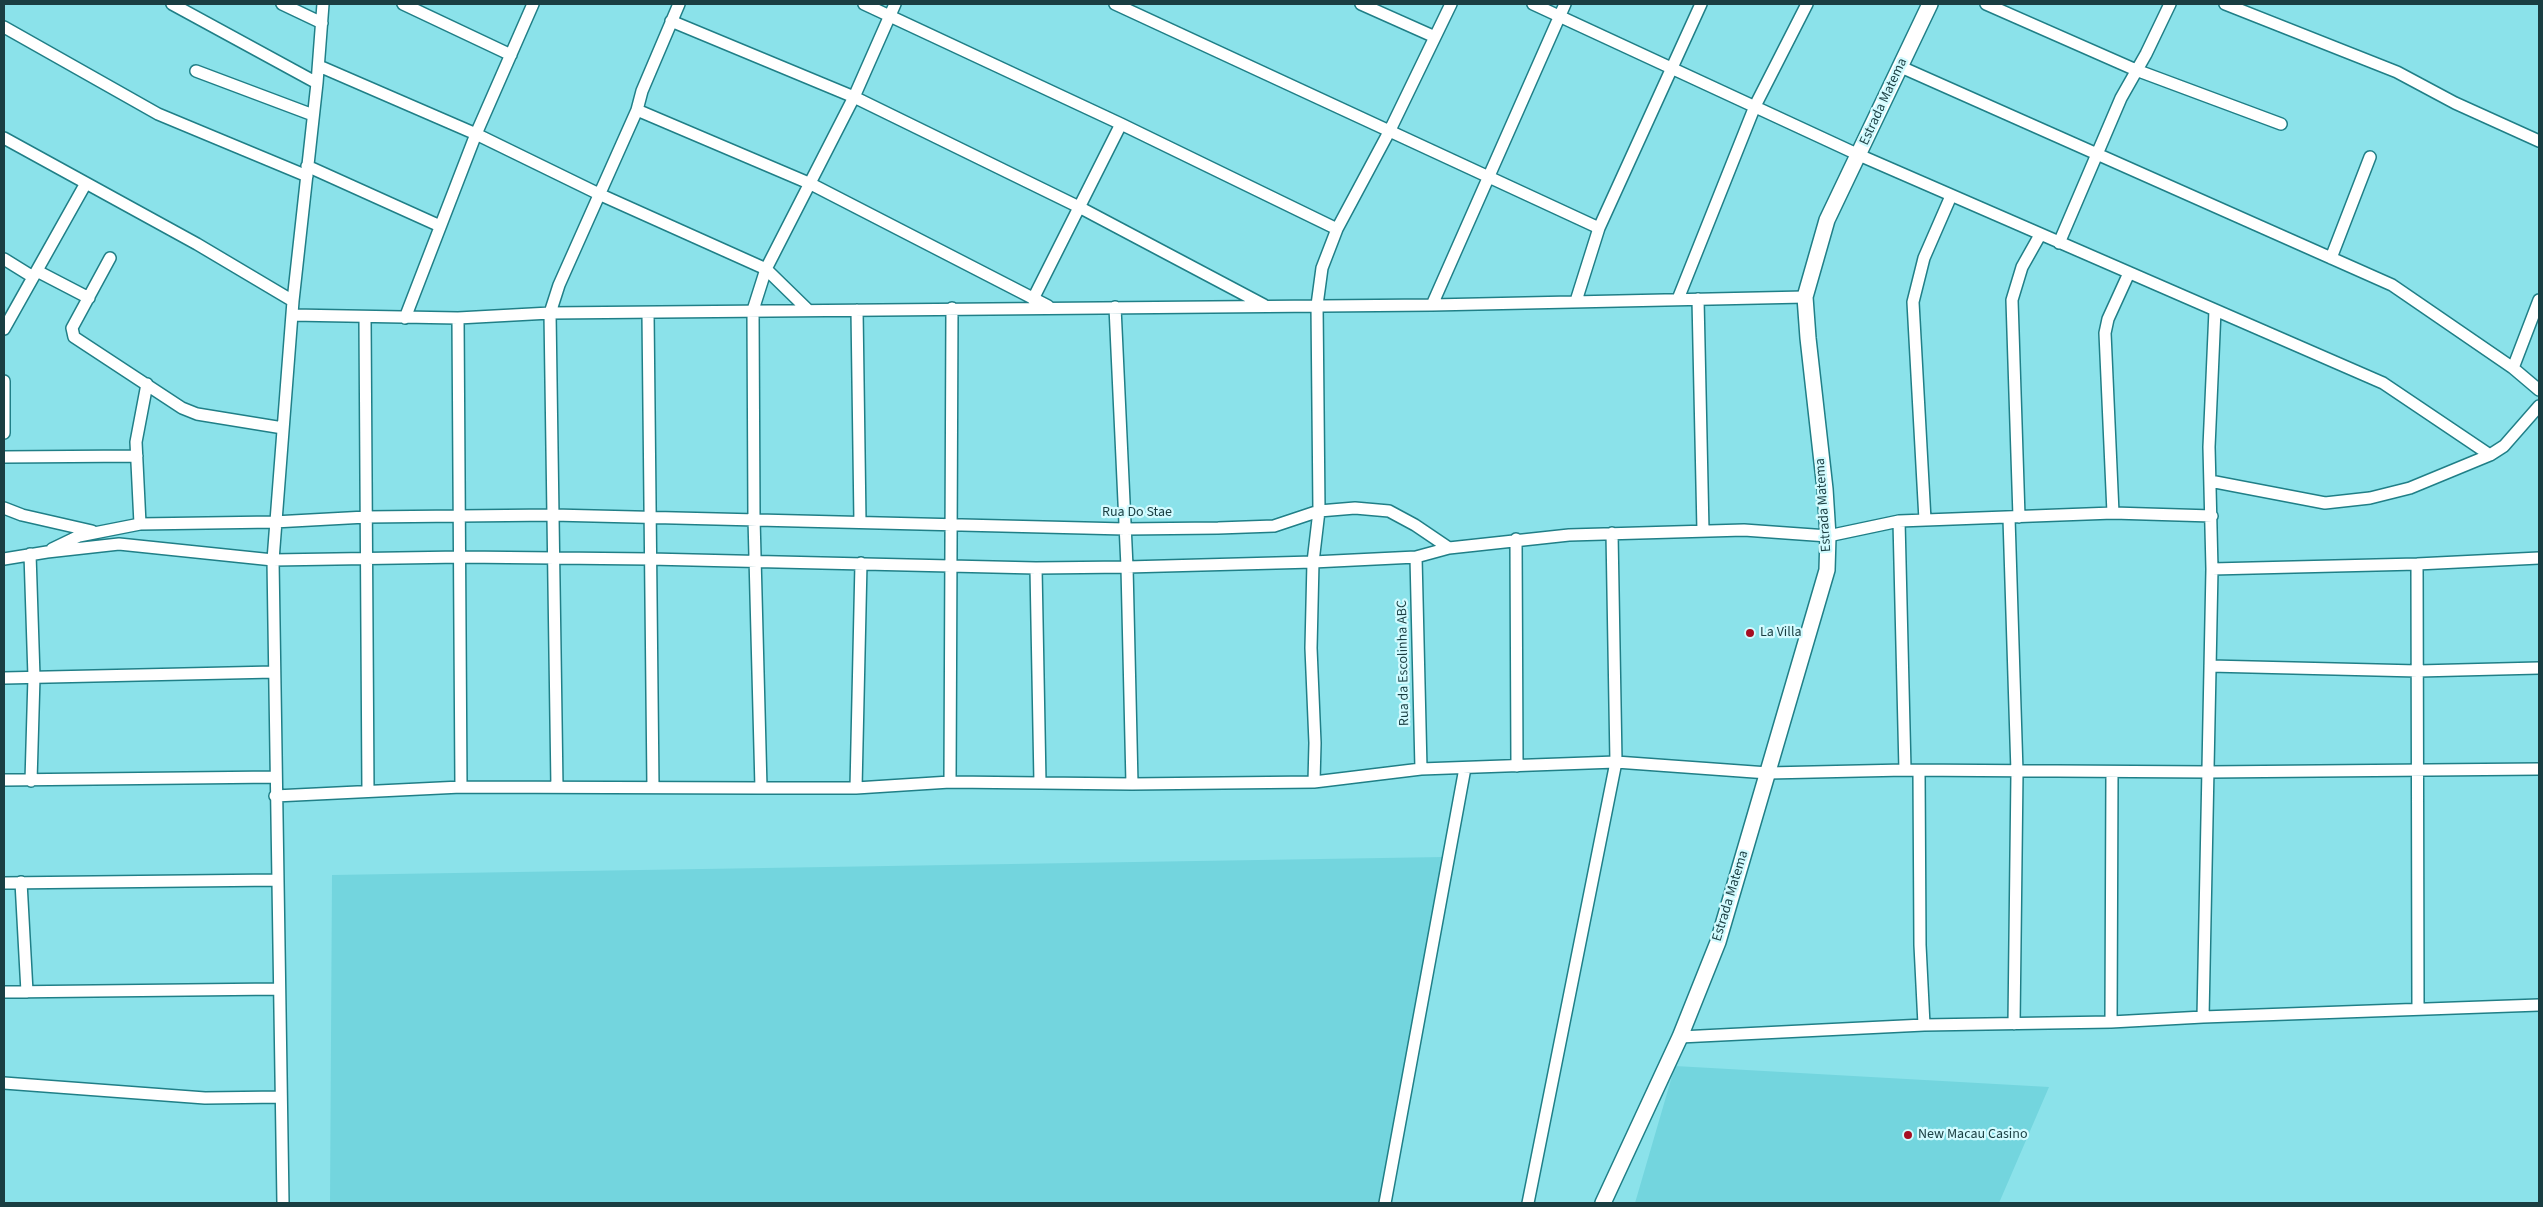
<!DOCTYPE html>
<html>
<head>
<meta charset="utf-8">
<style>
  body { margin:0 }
  #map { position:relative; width:2543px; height:1207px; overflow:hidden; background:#8be2ea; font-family:"Source Sans 3",sans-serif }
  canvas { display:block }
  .frame { position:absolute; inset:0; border:5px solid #1a3e42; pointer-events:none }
</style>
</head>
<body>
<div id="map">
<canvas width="2543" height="1207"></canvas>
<div class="frame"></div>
</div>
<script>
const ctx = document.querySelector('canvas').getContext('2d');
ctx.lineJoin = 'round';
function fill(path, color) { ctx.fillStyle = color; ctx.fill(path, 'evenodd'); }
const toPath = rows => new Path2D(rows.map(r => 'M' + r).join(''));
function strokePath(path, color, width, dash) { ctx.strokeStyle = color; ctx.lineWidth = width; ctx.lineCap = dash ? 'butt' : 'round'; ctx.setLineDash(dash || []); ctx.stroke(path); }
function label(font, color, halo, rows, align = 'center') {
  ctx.font = font + ' "Source Sans 3",sans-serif'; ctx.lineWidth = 4.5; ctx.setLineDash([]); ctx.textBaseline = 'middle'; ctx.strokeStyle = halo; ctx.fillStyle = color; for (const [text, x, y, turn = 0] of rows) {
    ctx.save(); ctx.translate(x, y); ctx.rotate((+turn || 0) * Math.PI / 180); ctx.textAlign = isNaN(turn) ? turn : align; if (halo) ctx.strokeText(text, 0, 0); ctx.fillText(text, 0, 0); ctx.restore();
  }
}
const built = toPath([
  [1444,857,1379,1203,330,1203,332,875],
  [1675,1066,2049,1087,1999,1203,1635,1203]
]);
const minor = toPath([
  [172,4,317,83],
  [282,4,322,23],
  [403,4,511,55],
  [864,4,1121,124,1337,229],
  [1115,4,1599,228],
  [1361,4,1435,37],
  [1533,4,1859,155,2383,383,2490,455],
  [1986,4,2136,70,2281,124],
  [2225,4,2397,72,2455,103,2539,141],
  [671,21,854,97,1079,207,1264,305],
  [4,27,158,114,307,176],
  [319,66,476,134,601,195,766,269,808,310],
  [1901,67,2392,285,2513,368,2539,390],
  [196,71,313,115],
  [637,110,811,184,1048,306],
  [4,138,197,244,293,301],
  [307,166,440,226],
  [2059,243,2121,98,2146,54,2170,4],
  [110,258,72,328,74,337,182,408,197,414,283,428],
  [2331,258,2370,157],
  [4,259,33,277],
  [37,271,89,298],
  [1033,299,1121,124],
  [1678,299,1755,106,1807,4],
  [1698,299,1703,531],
  [1576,301,1599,228,1701,4],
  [1432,305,1565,4],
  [1115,307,1127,567,1132,784],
  [857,310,860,522],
  [648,313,653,787],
  [292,315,458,318,550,313,1432,305,1805,297],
  [365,318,368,791],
  [405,318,476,134,533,4],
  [458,318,461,787],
  [4,329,86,183],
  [2513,368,2539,300],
  [4,381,4,433],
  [4,457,137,456],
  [2210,481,2325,503,2370,498,2410,488,2490,455,2504,446,2539,406],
  [4,508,22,515,92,531],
  [2113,513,2105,333,2108,319,2129,273],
  [2019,517,2012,300,2022,267,2040,235],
  [2009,518,2017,772,2014,1024],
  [1925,520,1913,302,1924,258,1951,196],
  [1899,521,1905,770],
  [140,524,136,442,147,384],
  [1516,539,1517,766],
  [52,549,79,536,140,524,274,522,366,517,553,515,1125,529,1218,528,1274,526,1319,511,1355,508,1389,511,1415,525,1449,548],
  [30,554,34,677,31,781],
  [1416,557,1421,769],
  [4,559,47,552,119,544,273,560,461,557,650,559,1036,568,1127,567,1313,562,1416,557,1449,548,1569,535,1744,530,1828,536,1899,521,2113,513,2212,516],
  [2417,564,2418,1009],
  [1036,568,1040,783],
  [2212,569,2417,564,2539,558],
  [2210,666,2418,671,2539,668],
  [4,678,274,672],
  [1919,771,1920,945,1924,1025],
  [4,780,276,777],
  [950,782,952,308],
  [1314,782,1315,743,1311,648,1313,562,1319,511,1317,305,1322,268,1337,229,1390,130,1451,4],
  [557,787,550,313,559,285,637,110,642,91,679,4],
  [761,788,754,518,753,310,766,269,854,97,895,4],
  [856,788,861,563],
  [275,796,461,787,761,788,856,788,950,782,1132,784,1314,782,1421,769,1616,762,1768,773,1905,770,2209,772,2539,769],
  [21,882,27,992],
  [4,883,277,880],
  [4,992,278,989],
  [2203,1017,2212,569,2209,447,2215,310],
  [2111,1022,2112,772],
  [1680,1037,1924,1025,2111,1022,2203,1017,2539,1005],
  [4,1083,205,1098,281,1097],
  [283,1203,273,560,293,301,317,83,323,4],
  [1385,1203,1465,768],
  [1528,1203,1616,762,1612,533]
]);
const tertiary = toPath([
  [1603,1203,1680,1037,1718,942,1827,570,1828,536,1825,489,1808,338,1805,297,1827,220,1930,4]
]);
const markers = [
  [1750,633,5,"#a60e22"],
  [1908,1135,5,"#a60e22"]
];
const streetNames = [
  ["Estrada Matema",1884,102,-65],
  ["Estrada Matema",1824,505,-94],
  ["Rua Do Stae",1137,513],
  ["Rua da Escolinha ABC",1404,663,-91],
  ["Estrada Matema",1731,896,-73]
];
const poiNames = [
  ["La Villa",1760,633],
  ["New Macau Casino",1918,1135]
];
fill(built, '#73d5de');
strokePath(minor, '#207f87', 14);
strokePath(tertiary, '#207f87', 18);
strokePath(minor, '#fff', 11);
strokePath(tertiary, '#fff', 15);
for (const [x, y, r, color] of markers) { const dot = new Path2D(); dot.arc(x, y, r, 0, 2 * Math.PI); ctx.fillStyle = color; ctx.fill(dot); strokePath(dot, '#d2fbff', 2); }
label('14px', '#1a3e42', '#d2fbff', streetNames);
label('14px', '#1a3e42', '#d2fbff', poiNames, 'left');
</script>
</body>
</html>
